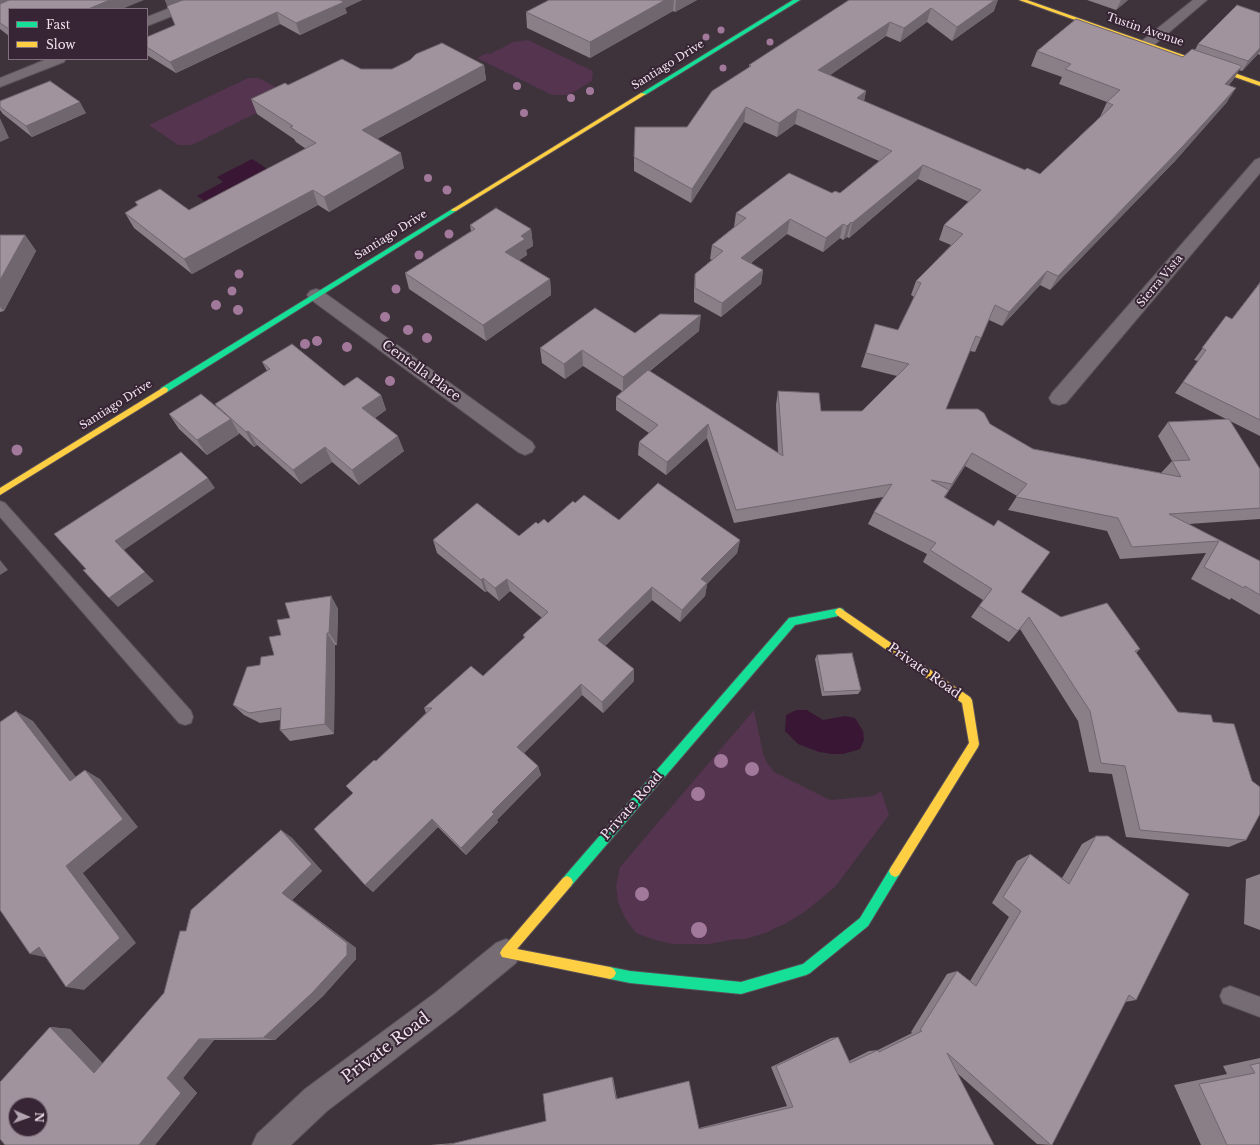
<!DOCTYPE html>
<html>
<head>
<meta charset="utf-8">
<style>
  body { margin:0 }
  #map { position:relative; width:1260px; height:1145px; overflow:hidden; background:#3e323b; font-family:"Libre Baskerville",serif }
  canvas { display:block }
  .legend { position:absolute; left:8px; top:8px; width:140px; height:52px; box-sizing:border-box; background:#372434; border:1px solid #81707e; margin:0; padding:5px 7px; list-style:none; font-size:12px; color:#efe2ed }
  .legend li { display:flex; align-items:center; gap:8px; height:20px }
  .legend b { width:20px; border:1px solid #81707e }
  .north { position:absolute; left:8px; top:1097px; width:40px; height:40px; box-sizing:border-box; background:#372434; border:1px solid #81707e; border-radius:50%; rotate:92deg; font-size:11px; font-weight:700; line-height:16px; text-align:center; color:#efe2ed }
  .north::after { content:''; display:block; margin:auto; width:14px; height:18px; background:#b1a4af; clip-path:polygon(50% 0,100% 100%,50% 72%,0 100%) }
</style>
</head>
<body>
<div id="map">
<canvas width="1260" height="1145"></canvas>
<ul class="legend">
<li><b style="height:5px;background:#16e098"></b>Fast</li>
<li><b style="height:5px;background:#ffcf43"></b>Slow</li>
</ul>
<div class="north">N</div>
</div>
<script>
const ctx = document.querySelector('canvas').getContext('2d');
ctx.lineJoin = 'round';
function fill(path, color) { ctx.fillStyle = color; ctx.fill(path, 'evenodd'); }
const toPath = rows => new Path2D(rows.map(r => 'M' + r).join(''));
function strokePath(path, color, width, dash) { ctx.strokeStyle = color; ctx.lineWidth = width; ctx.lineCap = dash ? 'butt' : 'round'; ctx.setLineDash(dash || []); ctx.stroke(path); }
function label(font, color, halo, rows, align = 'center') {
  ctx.font = font + ' "Libre Baskerville",serif'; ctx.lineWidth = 4; ctx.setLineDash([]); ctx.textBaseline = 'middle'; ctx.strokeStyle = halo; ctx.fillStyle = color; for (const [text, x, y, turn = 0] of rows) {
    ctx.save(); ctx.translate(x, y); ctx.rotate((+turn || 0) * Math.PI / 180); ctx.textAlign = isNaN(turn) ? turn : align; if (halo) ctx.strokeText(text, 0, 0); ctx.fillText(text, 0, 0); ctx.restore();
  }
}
const green = toPath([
  [528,40,593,71,592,81,569,95,552,95,477,58,487,53,490,54,513,42],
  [248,78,259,78,286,93,283,100,192,145,178,145,149,125],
  [754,710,763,753,767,763,774,772,830,800,873,796,881,791,889,815,835,887,806,911,785,924,777,927,768,932,746,939,736,939,709,944,672,944,655,940,636,933,625,918,618,902,616,886,620,867]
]);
const water = toPath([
  [252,159,275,174,213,207,197,196,223,182,217,177],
  [796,710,807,710,823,720,845,716,855,718,863,731,864,740,860,749,843,754,832,754,819,752,798,744,785,731,786,715]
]);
const lane = toPath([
  [0,501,5,503,191,711,193,717,191,723,185,725,179,723,0,517,0,501],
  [1230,986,1260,997,1260,1017,1223,1003,1220,996,1223,989,1230,986]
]);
const street = toPath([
  [190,0,207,0,205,3,147,26,147,17,190,0],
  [1193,0,1207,0,1153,46,1143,46,1141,43,1143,40,1193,0],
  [47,59,66,59,64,62,0,87,0,78,47,59],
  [1260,158,1260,173,1066,403,1059,405,1052,403,1049,398,1052,393,1255,160,1260,158],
  [316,289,322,291,532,442,535,447,532,452,525,455,518,452,310,299,307,295,310,291,316,289],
  [506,939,516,943,520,953,516,963,455,1013,327,1111,291,1145,252,1145,257,1134,305,1089,435,993,496,943,506,939]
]);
const fast = toPath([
  [793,0,800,0,645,95,640,94,793,0],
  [454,208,457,210,456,211,167,392,161,392,160,390,161,388,454,208],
  [840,608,843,609,845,612,843,615,795,625,571,886,567,888,563,886,561,882,563,878,789,618,840,608],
  [895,865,899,867,901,871,899,875,868,926,810,973,806,975,741,994,630,983,610,979,606,977,604,973,606,969,610,967,630,971,741,982,803,964,860,918,891,867,895,865]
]);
const slow = toPath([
  [1019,0,1027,0,1260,82,1260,86,1019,0],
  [641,93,646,94,456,211,452,211,451,210,641,93],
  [164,387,167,388,168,390,167,392,0,495,0,488,164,387],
  [840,608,970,697,972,700,979,744,978,747,899,875,895,877,891,875,889,871,891,867,969,743,962,703,837,615,835,612,837,609,840,608],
  [567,876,571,878,573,882,571,886,517,949,610,967,614,969,616,973,614,977,610,979,502,957,500,953,502,949,563,878,567,876]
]);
const trees = [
  [721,30,3.5],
  [706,37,3.5],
  [770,42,3.5],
  [723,68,3.5],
  [517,86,4],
  [590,91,4],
  [571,98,4],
  [524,113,4],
  [428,178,4],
  [447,190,4.5],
  [449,234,4.5],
  [419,255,4.5],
  [239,274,4.5],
  [396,289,4.5],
  [232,291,4.5],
  [216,305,5],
  [238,310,5],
  [385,317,5],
  [408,330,5],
  [427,338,5],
  [317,341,5],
  [305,344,5],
  [347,347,5],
  [390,381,5],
  [17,450,5.5],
  [721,761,7],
  [752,769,7],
  [698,794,7],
  [642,894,7],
  [699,930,8]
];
const wall = toPath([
  [0,0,9,9,9,36,0,29],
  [165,0,362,0,345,8,347,13,300,35,280,24,176,73,147,55,147,37,175,25],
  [549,0,697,0,675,12,673,11,590,58,527,28,526,12],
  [849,0,994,11,952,41,927,22,900,42,886,36,830,75,866,91,864,101,1025,170,1040,174,1100,117,1107,102,1059,84,1062,77,1031,66,1037,51,1183,57,1195,50,1198,44,1260,13,1260,55,1258,54,1242,71,1239,70,1233,80,1229,85,1227,102,1175,161,1050,290,1040,285,1002,326,989,320,975,352,970,351,946,409,990,424,1033,449,1161,473,1172,461,1158,436,1168,422,1226,419,1175,393,1198,361,1194,360,1226,316,1232,319,1260,282,1260,436,1230,421,1260,469,1260,519,1189,524,1260,561,1260,615,1231,598,1230,600,1191,579,1206,553,1120,559,1107,531,1008,510,1017,496,965,466,945,497,1021,592,1061,617,1140,649,1136,653,1246,840,1229,847,1126,837,1112,774,1089,772,1078,721,1020,629,1009,642,971,617,983,600,923,562,927,554,868,524,874,512,883,497,734,523,707,438,666,475,638,455,639,442,649,433,616,410,616,397,622,391,583,366,565,379,542,363,540,348,635,333,699,331,650,371,778,453,776,405,778,391,821,411,862,411,897,376,861,367,875,324,898,330,914,297,911,295,916,281,951,245,939,240,944,225,969,202,918,179,849,238,847,237,843,240,840,238,823,252,787,234,751,263,763,270,761,284,721,317,694,302,694,288,695,274,712,260,710,259,712,245,734,227,736,213,832,193,840,193,879,161,795,124,777,137,744,122,691,203,634,171,634,157,687,127,749,67,749,65],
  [1087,0,1128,0,1116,10],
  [484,65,486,80,377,139,404,168,329,212,318,205,192,274,134,228,125,213,137,205,135,202,189,210,306,149,296,142,294,139,257,114,251,99,288,85,361,69,392,69],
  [0,101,86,113,32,137,3,114,0,110],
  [470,225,531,229,533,246,526,250,527,255,519,260,550,279,551,295,486,341,409,289,405,273,471,231],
  [0,235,25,235,36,251,4,311,0,312],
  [262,362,344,386,381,395,386,410,375,418,404,451,359,485,332,462,301,484,257,445,254,447,239,433,239,434,207,455,179,429,169,414,216,406,215,404,267,371],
  [575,503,619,520,740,540,737,553,707,584,705,596,680,622,652,600,605,646,634,681,603,713,582,695,524,753,538,766,541,775,497,820,498,822,466,855,438,827,373,892,365,885,353,793,376,761,426,713,424,708,483,676,524,638,523,635,542,618,510,591,499,601,487,591,485,592,437,553,433,540,519,536,538,524,548,523],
  [331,596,338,609,337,645,335,645,334,734,290,741,280,730,281,720,260,723,244,715,233,705,260,665,274,655,290,618],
  [817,655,861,690,858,694,822,696,815,659],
  [281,830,292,838,322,871,292,900,356,948,356,959,323,996,275,1040,214,1040,183,1078,197,1093,155,1145,5,1145,50,1027,70,1029,103,1064,164,993,186,931],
  [1096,836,1136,1000,1125,1002,1051,1145,1037,1144,957,1073,994,1145,430,1145,454,1143,546,1121,613,1077,617,1099,699,1128,787,1106,771,1067,831,1038,838,1037,849,1061,869,1051,878,1050,912,1033,911,1032,947,974,957,971,970,981,1009,917,992,903,1017,861,1030,854,1062,878,1082,844],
  [1260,874,1260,930,1244,924,1246,879],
  [1260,1058,1260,1145,1201,1145,1174,1085,1227,1074,1223,1066]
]);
const shadedWall = toPath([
  [0,0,16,0,0,16],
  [110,0,144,0,122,9,88,9],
  [165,0,186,0,168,7],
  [338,0,362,0,345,8,347,13,300,35,296,23],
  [665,0,674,0,673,11,590,58,590,42],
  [676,0,697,0,675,12],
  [995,0,998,0,994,11,952,41,957,27],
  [1121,0,1128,0,1116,10],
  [931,8,927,22,900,42,904,28],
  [277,12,280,24,176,73,170,62],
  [890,22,886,36,816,85,818,70],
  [1260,48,1260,51,1258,54,1242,71,1248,61],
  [484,65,486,80,366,145,362,130],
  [1242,66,1233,80,1217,98,1225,84],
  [1236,88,1227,102,1175,161,1050,290,1058,276],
  [866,91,863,105,857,98],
  [80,102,86,113,32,137,26,126],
  [746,107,744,122,691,203,692,189],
  [798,109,795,124,777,137,779,123],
  [0,118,9,138,0,142],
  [401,153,404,168,329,212,324,197],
  [923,165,918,179,849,238,852,223],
  [313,190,318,205,192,274,184,259],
  [790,219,787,234,739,272,741,258],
  [851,222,847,237,843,240,847,226],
  [843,224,840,238,823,252,826,238],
  [531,229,533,246,526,250,527,255,508,268,505,252,521,236],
  [25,235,36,251,4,311,0,307,0,280],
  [763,270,761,284,721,317,722,303],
  [1047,271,1040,285,1002,326,1009,312],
  [550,279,551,295,486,341,483,325],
  [701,315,699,331,623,392,623,377],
  [582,350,583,366,565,379,564,364],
  [381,395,386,410,368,423,362,408],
  [231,419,239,434,207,455,197,440],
  [708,424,707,438,666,475,667,462],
  [248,431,257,445,254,447,246,432],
  [398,436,404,451,359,485,352,470],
  [325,447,332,462,301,484,293,470],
  [972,453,965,466,945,497,952,484],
  [208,478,215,488,124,550,115,541],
  [740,540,737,553,707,584,705,596,680,622,682,610,701,579],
  [0,560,8,570,0,575],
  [145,572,154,581,118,607,109,598],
  [483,578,487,591,485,592,481,580],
  [507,579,510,591,499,601,495,588],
  [652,587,652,600,599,652,598,640],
  [331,596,338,609,337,645,329,633],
  [327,633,335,645,334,734,325,724],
  [634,669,634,681,603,713,602,702],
  [581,684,582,695,520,757,517,747],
  [16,711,33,721,86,790,70,781],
  [538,766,541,775,497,820,498,822,466,855,461,848,492,812],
  [85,770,100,779,138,827,83,873,136,943,84,990,66,987,66,866],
  [432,819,438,827,373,892,365,885],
  [281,830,292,838,322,871,292,900,356,948,356,959,323,996,275,1040,263,1038,282,893],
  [39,947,49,958,30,954],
  [50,1027,70,1029,113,1074,94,1073],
  [199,1039,214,1040,183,1078,197,1093,155,1145,139,1145,167,1078]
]);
const building = toPath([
  [9,0,110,0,88,9,9,9,9,29,0,23,0,4,9,0],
  [183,0,340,0,344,2,296,23,277,12,170,62,147,47,147,37,175,25,167,6,183,0],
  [549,0,665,0,590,42,526,12,549,0],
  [849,0,995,0,957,27,931,8,904,28,890,22,818,70,866,91,857,98,1025,170,1027,168,1040,174,1113,105,1107,102,1120,90,1065,69,1071,64,1037,51,1076,19,1183,57,1192,49,1242,66,1225,84,1236,88,1183,146,1058,276,1047,271,1009,312,995,305,981,338,976,336,946,409,978,409,984,413,990,424,1033,449,1181,477,1172,461,1190,460,1168,422,1229,419,1260,469,1260,508,1169,514,1260,561,1260,595,1245,586,1244,588,1204,567,1219,541,1132,547,1118,518,1016,497,1027,484,972,453,952,484,931,480,949,490,944,497,994,526,998,520,1050,552,1021,592,1061,617,1107,603,1140,649,1135,651,1178,712,1211,715,1213,722,1234,724,1252,781,1260,787,1260,814,1246,840,1140,830,1125,766,1101,763,1090,711,1029,617,1018,631,979,606,992,589,930,550,936,543,874,512,892,484,736,510,708,424,667,462,639,442,658,425,616,397,648,370,783,456,778,391,819,393,821,411,862,411,909,364,866,353,875,324,898,330,921,283,916,281,963,234,944,225,981,190,923,165,852,223,851,222,847,226,843,224,826,238,790,219,741,258,763,270,722,303,695,288,695,274,723,251,712,245,746,218,736,213,789,173,832,193,835,191,840,193,892,151,798,109,779,123,746,107,692,189,634,157,635,127,687,127,712,91,751,66,749,65,849,0],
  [1237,5,1260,13,1260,48,1248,61,1198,44,1237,5],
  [442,43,484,65,362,130,401,153,324,197,313,190,184,259,125,213,138,205,135,202,160,189,189,210,316,143,290,127,293,126,251,99,285,83,288,85,342,59,361,69,392,69,410,60,416,54,442,43],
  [50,81,80,102,26,126,0,107,0,101,50,81],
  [496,208,531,229,521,236,525,239,505,252,550,279,483,325,405,273,475,229,470,225,496,208],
  [0,235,25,235,0,280,0,235],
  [1260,283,1260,420,1183,382,1206,350,1202,348,1226,316,1232,319,1260,283],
  [595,308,635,333,660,314,701,315,623,377,582,350,564,364,540,348,595,308],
  [292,344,344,386,357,377,381,395,362,408,398,436,352,470,325,447,293,470,248,431,246,432,215,404,270,369,262,362,292,344],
  [201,394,231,419,197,440,169,414,201,394],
  [181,452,208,478,115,541,145,572,109,598,83,570,86,569,54,534,181,452],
  [658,483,740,540,701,579,707,583,682,610,652,587,598,640,634,669,602,702,581,684,517,747,538,766,492,812,494,814,461,848,432,819,365,885,314,829,353,793,346,786,374,760,376,761,432,708,424,708,471,666,483,676,525,637,523,635,548,612,507,579,495,588,483,578,481,580,433,540,477,503,519,536,536,522,538,524,544,519,548,523,573,501,575,503,584,495,619,520,658,483],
  [331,596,329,633,327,633,325,724,280,730,281,708,249,713,233,705,247,667,260,665,261,657,274,655,269,637,281,635,277,620,290,618,285,603,331,596],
  [852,653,861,690,824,692,817,655,852,653],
  [16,711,70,781,85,770,123,819,66,866,120,938,66,987,39,947,30,954,0,910,0,722,16,711],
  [281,830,312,864,282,893,347,943,347,955,312,993,263,1038,199,1039,167,1078,181,1093,139,1145,5,1145,0,1139,0,1082,50,1027,94,1073,164,993,180,931,186,931,191,910,281,830],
  [16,1105,40,1105,40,1129,16,1129,16,1105],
  [1096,836,1108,836,1189,894,1136,1000,1129,995,1052,1145,1051,1145,947,1053,994,1145,443,1145,447,1145,546,1121,543,1094,612,1077,616,1099,689,1081,699,1129,793,1107,776,1066,838,1037,850,1063,878,1050,879,1052,922,1031,920,1030,957,971,976,986,1021,911,1003,897,1030,854,1069,884,1096,836],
  [1260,1063,1260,1145,1227,1145,1199,1084,1255,1073,1250,1065,1260,1063]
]);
const farStreetnames = [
  ["Tustin Avenue",1145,30,19],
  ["Santiago Drive",668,65,-32],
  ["Santiago Drive",391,235,-32],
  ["Sierra Vista",1160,281,-50],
  ["Santiago Drive",116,405,-32]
];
const streetNames = [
  ["Centella Place",421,371,36],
  ["Private Road",924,671,35],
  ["Private Road",632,806,-49]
];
const nearStreetnames = [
  ["Private Road",386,1048,-37]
];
fill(green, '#54344f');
fill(water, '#391734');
strokePath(lane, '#594f57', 2);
strokePath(street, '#594f57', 2);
strokePath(fast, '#594f57', 2);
strokePath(slow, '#594f57', 2);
fill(lane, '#756d73');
fill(street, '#756d73');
fill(fast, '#16e098');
fill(slow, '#ffcf43');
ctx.fillStyle = '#a2799b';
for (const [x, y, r] of trees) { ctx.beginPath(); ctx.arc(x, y, r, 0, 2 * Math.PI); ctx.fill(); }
fill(wall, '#8a7e87');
fill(shadedWall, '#70676e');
fill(building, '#a0939d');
strokePath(building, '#70676e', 1);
label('11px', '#efe2ed', '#372434', farStreetnames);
label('13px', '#efe2ed', '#372434', streetNames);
label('16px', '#efe2ed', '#372434', nearStreetnames);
</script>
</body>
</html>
